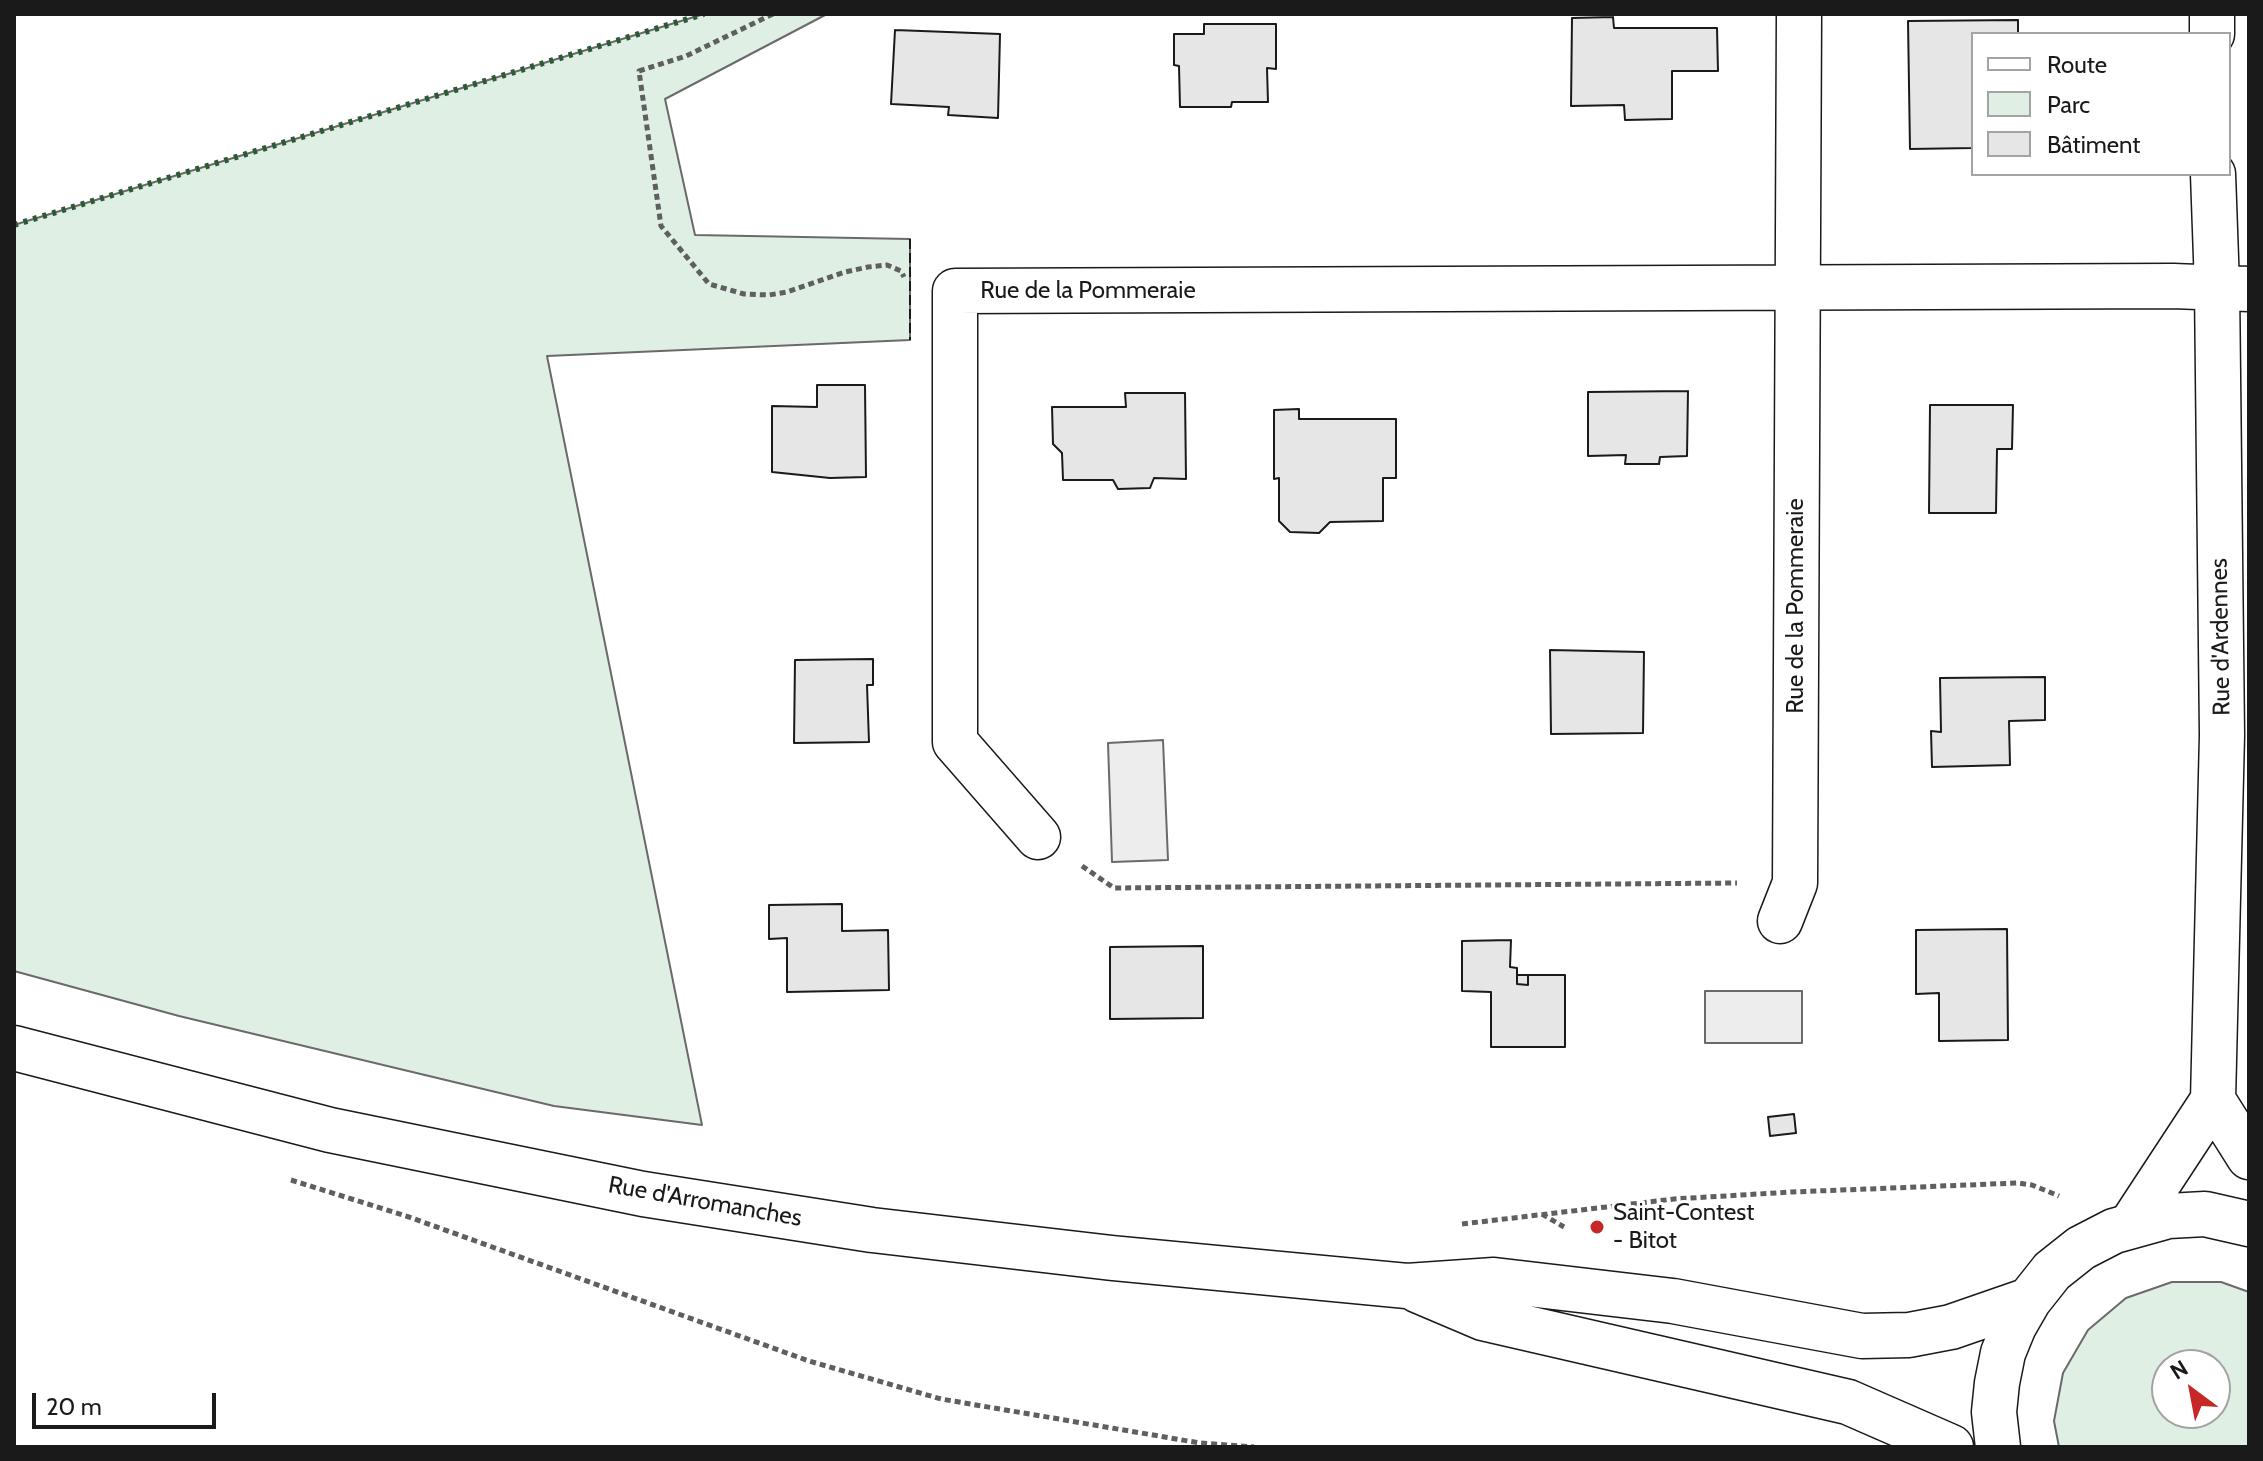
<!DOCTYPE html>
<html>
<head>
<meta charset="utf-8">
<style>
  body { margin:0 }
  #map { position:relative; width:2263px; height:1461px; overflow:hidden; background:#fff; font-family:Cabin,sans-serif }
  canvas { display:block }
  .frame { position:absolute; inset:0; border:16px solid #1a1a1a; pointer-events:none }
  .legend { position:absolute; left:1971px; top:32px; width:260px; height:144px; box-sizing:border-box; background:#fff; border:2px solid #a3a3a3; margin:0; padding:10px 14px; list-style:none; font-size:24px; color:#1a1a1a }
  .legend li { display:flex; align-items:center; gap:16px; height:40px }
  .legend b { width:40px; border:2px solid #a3a3a3 }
  .north { position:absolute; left:2151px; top:1349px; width:80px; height:80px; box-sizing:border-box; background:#fff; border:2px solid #a3a3a3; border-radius:50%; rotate:328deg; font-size:22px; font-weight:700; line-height:32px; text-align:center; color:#1a1a1a }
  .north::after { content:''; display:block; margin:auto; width:28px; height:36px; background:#c62828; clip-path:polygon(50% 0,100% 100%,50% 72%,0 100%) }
  .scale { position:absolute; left:32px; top:1393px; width:184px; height:36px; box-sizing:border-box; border:4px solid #1a1a1a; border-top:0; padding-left:10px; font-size:24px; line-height:28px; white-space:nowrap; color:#1a1a1a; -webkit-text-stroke:6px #fff; paint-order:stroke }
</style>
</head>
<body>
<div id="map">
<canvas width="2263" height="1461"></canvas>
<div class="frame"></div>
<ul class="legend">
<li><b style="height:10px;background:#fff"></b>Route</li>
<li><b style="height:22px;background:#e0efe3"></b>Parc</li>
<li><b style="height:22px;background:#e6e6e6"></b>Bâtiment</li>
</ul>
<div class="north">N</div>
<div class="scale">20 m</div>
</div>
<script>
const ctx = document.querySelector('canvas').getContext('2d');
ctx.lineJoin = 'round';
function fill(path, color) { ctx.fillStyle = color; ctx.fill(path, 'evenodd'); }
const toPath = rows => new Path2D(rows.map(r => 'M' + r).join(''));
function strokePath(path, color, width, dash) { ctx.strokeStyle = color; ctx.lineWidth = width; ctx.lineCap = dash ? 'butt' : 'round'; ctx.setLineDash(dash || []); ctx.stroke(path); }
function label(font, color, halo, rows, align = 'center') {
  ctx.font = font + ' Cabin,sans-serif'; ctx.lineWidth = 6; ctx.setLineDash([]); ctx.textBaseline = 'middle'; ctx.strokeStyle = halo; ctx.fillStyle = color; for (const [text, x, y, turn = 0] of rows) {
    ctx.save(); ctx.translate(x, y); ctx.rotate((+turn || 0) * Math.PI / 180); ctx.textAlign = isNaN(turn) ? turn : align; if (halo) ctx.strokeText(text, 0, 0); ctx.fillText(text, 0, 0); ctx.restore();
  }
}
const green = toPath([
  [704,14,827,14,665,99,695,235,910,239,910,340,547,356,702,1125,554,1106,179,1016,14,971,14,225,704,14],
  [2172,1282,2221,1282,2249,1292,2249,1447,2059,1447,2054,1421,2063,1373,2088,1330,2126,1298,2172,1282],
  [2215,1365,2215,1413,2167,1413,2167,1365,2215,1365]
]);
const parking = toPath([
  [1163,740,1168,860,1112,862,1108,743,1163,740],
  [1705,991,1802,991,1802,1043,1705,1043,1705,991]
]);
const building = toPath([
  [1613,17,1614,28,1717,28,1718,71,1672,71,1672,119,1625,120,1624,105,1571,106,1572,18,1613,17],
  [2018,20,2018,34,1973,34,1973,148,1910,149,1908,21,2018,20],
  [1204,24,1276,24,1276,69,1267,68,1268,102,1232,102,1231,107,1180,107,1179,66,1174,65,1174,34,1204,34,1204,24],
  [895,30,1000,34,998,118,948,115,949,107,891,104,895,30],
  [817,385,865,385,866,477,830,478,772,472,772,406,817,407,817,385],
  [1688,391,1687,456,1660,457,1659,464,1625,464,1626,455,1588,456,1588,392,1688,391],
  [1125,393,1185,393,1186,479,1154,478,1150,488,1118,489,1113,480,1063,480,1062,453,1053,444,1052,407,1126,407,1125,393],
  [1930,405,2013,405,2012,449,1997,449,1996,513,1929,513,1930,405],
  [1299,409,1299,419,1396,419,1396,478,1383,478,1383,521,1330,522,1319,533,1290,532,1279,521,1279,478,1274,479,1274,410,1299,409],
  [1550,650,1644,652,1643,733,1551,734,1550,650],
  [873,659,873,685,867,685,869,742,794,743,795,660,873,659],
  [2045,677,2045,720,2009,721,2010,765,1932,767,1931,731,1941,732,1940,678,2045,677],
  [842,904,842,931,888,930,889,990,787,992,787,938,769,939,769,905,842,904],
  [2007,929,2008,1040,1939,1041,1939,993,1916,994,1916,930,2007,929],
  [1511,940,1510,967,1517,968,1517,984,1528,985,1528,975,1565,975,1565,1047,1491,1047,1491,992,1462,991,1462,941,1511,940],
  [1203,946,1203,1018,1110,1019,1110,947,1203,946],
  [1517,975,1528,975,1528,985,1517,984,1517,975],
  [1794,1114,1796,1133,1770,1136,1768,1117,1794,1114]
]);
const path = toPath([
  [773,14,686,56,639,71,661,226,709,284,744,294,769,295,787,292,845,272,868,267,887,265,901,271,904,277],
  [1082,866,1114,888,1737,883],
  [291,1180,409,1217,809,1361,941,1399,1200,1443,1254,1447],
  [1542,1214,1564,1227],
  [1462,1224,1674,1199,1792,1192,2018,1183,2032,1185,2059,1196]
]);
const minor = toPath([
  [2212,14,2212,34],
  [1038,837,955,742,955,291,2173,286,2249,289],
  [1780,921,1795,883,1799,14],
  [2213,1100,2249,1157],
  [2131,1225,2213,1100,2222,735,2217,286,2213,174]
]);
const secondary = toPath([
  [14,1048,330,1130,643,1194,872,1230,1112,1258,1407,1286,1494,1280,1673,1301,1862,1336,1909,1335,1951,1327,2029,1300],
  [1417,1290,1483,1318,1848,1402,1951,1447],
  [1998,1447,1994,1412,1997,1383,2003,1353,2014,1326,2029,1300,2052,1271,2081,1248,2114,1231,2168,1216,2205,1214,2249,1224]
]);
const hedge = toPath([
  [14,225,704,14]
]);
const fence = toPath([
  [910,239,910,340]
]);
const markers = [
  [1597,1227,8,"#c62828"]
];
const streetNames = [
  ["Rue de la Pommeraie",1088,291],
  ["Rue de la Pommeraie",1796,606,-90],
  ["Rue d'Ardennes",2221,637,-91],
  ["Rue d'Arromanches",705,1202,10]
];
const poiNames = [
  ["Saint-Contest",1613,1213],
  ["- Bitot",1613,1241]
];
fill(green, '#e0efe3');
strokePath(green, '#6a6a6a', 2);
fill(parking, '#ededed');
strokePath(parking, '#6a6a6a', 2);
fill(building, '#e6e6e6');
strokePath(building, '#1a1a1a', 2);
strokePath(minor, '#1a1a1a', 47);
strokePath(secondary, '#1a1a1a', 47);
strokePath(path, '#5f5f5f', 5, [6, 4]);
strokePath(minor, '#fff', 44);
strokePath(secondary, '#fff', 44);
strokePath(hedge, '#2b5a34', 6, [4, 6]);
strokePath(fence, '#1a1a1a', 2, [10, 4]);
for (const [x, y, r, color] of markers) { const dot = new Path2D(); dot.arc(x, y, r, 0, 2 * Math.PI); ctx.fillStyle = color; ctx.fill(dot); strokePath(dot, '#fff', 3); }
label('24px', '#1a1a1a', '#fff', streetNames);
label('24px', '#1a1a1a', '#fff', poiNames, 'left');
</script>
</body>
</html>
